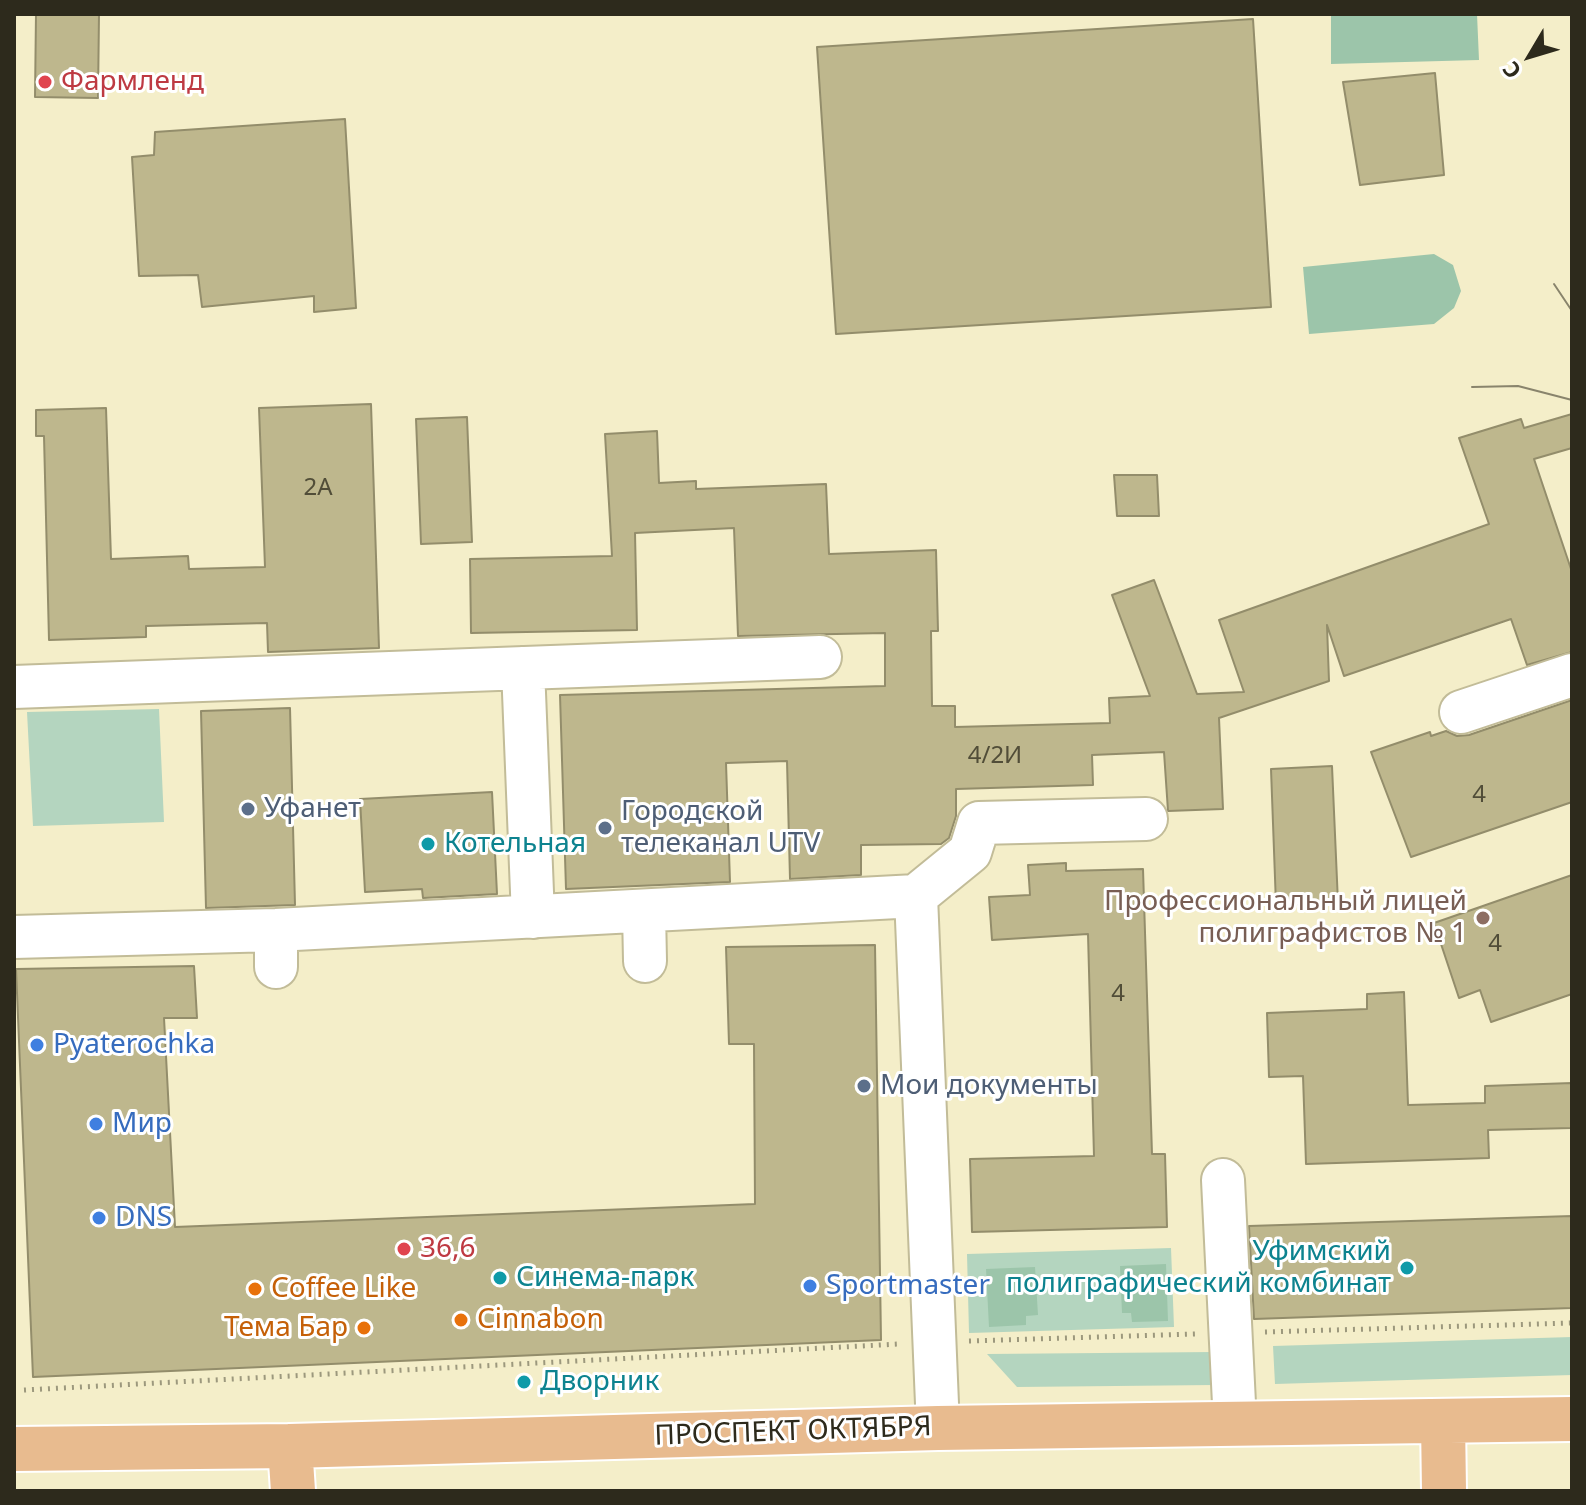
<!DOCTYPE html>
<html>
<head>
<meta charset="utf-8">
<style>
  body { margin:0 }
  #map { position:relative; width:1586px; height:1505px; overflow:hidden; background:#f4eec9; font-family:"Noto Sans",sans-serif }
  canvas { display:block }
  .frame { position:absolute; inset:0; border:16px solid #2d2a1c; pointer-events:none }
  .north { position:absolute; left:1490px; top:16px; width:80px; height:80px; -webkit-text-stroke:6px #fff; paint-order:stroke; rotate:232deg; font-size:22px; font-weight:700; line-height:32px; text-align:center; color:#2d2a1c }
  .north::after { content:''; display:block; margin:auto; width:28px; height:36px; background:#2d2a1c; clip-path:polygon(50% 0,100% 100%,50% 72%,0 100%) }
</style>
</head>
<body>
<div id="map">
<canvas width="1586" height="1505"></canvas>
<div class="frame"></div>
<div class="north">С</div>
</div>
<script>
const ctx = document.querySelector('canvas').getContext('2d');
ctx.lineJoin = 'round';
function fill(path, color) { ctx.fillStyle = color; ctx.fill(path, 'evenodd'); }
const toPath = rows => new Path2D(rows.map(r => 'M' + r).join(''));
function strokePath(path, color, width, dash) { ctx.strokeStyle = color; ctx.lineWidth = width; ctx.lineCap = dash ? 'butt' : 'round'; ctx.setLineDash(dash || []); ctx.stroke(path); }
function label(font, color, halo, rows, align = 'center') {
  ctx.font = font + ' "Noto Sans",sans-serif'; ctx.lineWidth = 6; ctx.setLineDash([]); ctx.textBaseline = 'middle'; ctx.strokeStyle = halo; ctx.fillStyle = color; for (const [text, x, y, turn = 0] of rows) {
    ctx.save(); ctx.translate(x, y); ctx.rotate((+turn || 0) * Math.PI / 180); ctx.textAlign = isNaN(turn) ? turn : align; if (halo) ctx.strokeText(text, 0, 0); ctx.fillText(text, 0, 0); ctx.restore();
  }
}
const green = toPath([
  [159,709,164,822,33,826,27,712],
  [1171,1248,1174,1327,969,1333,967,1254],
  [1572,1337,1572,1375,1275,1384,1273,1346],
  [1214,1352,1214,1385,1017,1387,987,1354]
]);
const forest = toPath([
  [1331,14,1477,14,1479,60,1331,64],
  [1434,254,1453,265,1461,291,1454,308,1434,324,1309,334,1303,267],
  [1166,1264,1168,1321,1132,1322,1131,1313,1122,1313,1120,1266],
  [1035,1267,1038,1315,1026,1316,1026,1325,989,1327,986,1269]
]);
const building = toPath([
  [36,14,99,14,98,98,35,97,36,14],
  [1253,19,1271,307,836,334,817,47,1253,19],
  [1435,73,1444,175,1360,185,1343,82,1435,73],
  [345,119,356,308,314,312,314,296,202,307,198,275,139,276,132,157,154,155,155,132,345,119],
  [371,404,379,648,268,652,267,623,146,626,146,637,49,640,44,436,36,436,36,410,106,408,111,559,188,556,189,569,265,567,259,408,371,404],
  [1572,414,1572,448,1534,459,1572,572,1572,652,1527,665,1511,619,1344,676,1327,625,1329,681,1219,718,1223,809,1168,811,1164,752,1092,755,1093,785,956,789,956,816,949,838,941,844,861,845,861,875,790,879,787,761,726,763,730,882,566,889,560,695,885,686,885,633,738,636,734,528,635,533,637,630,471,633,470,559,612,556,605,434,657,431,659,483,696,481,696,489,826,484,829,554,936,550,938,631,931,631,932,706,955,706,955,727,1110,723,1109,698,1150,696,1112,595,1154,580,1197,694,1244,692,1219,620,1489,524,1459,438,1521,419,1524,428,1572,414],
  [467,417,472,542,421,544,416,419,467,417],
  [1114,475,1157,475,1159,516,1117,516,1114,475],
  [1572,700,1572,802,1411,857,1371,752,1430,732,1431,736,1446,731,1457,736,1469,735,1572,700],
  [290,708,295,905,206,908,201,711,290,708],
  [1332,766,1338,903,1276,905,1271,769,1332,766],
  [492,792,497,894,423,898,422,889,365,892,360,799,492,792],
  [1066,863,1066,871,1143,869,1152,1154,1165,1154,1167,1227,972,1232,970,1159,1094,1156,1088,934,992,940,989,897,1030,895,1028,865,1066,863],
  [1572,875,1572,994,1491,1022,1480,990,1459,998,1434,923,1572,875],
  [875,945,881,1340,33,1377,16,969,194,966,197,1018,164,1018,175,1227,755,1204,754,1044,729,1044,726,947,875,945],
  [1404,992,1408,1105,1485,1103,1485,1086,1572,1083,1572,1128,1488,1130,1489,1158,1306,1164,1303,1076,1269,1077,1267,1013,1367,1009,1367,994,1404,992],
  [1572,1216,1572,1308,1254,1319,1249,1226,1572,1216]
]);
const path = toPath([
  [1265,1332,1572,1323],
  [969,1341,1195,1334],
  [24,1390,899,1344]
]);
const minor = toPath([
  [523,668,533,917],
  [14,687,820,657],
  [1461,712,1572,675],
  [916,896,970,852,979,823,1146,819],
  [644,911,645,961],
  [276,930,276,967],
  [14,937,276,930,916,896,938,1428],
  [1223,1180,1235,1424]
]);
const major = toPath([
  [1443,1421,1444,1491],
  [290,1446,293,1491],
  [14,1449,290,1446,938,1428,1572,1419]
]);
const tram = toPath([
  [1554,284,1572,311],
  [1472,387,1518,386,1572,400]
]);
const markers = [
  [45,82,8,"#e0444e"],
  [248,809,8,"#5c6f8a"],
  [605,828,8,"#5c6f8a"],
  [428,844,8,"#0f9aa8"],
  [1483,918,8,"#8d6e63"],
  [37,1045,8,"#3f7fe0"],
  [864,1086,8,"#5c6f8a"],
  [96,1124,8,"#3f7fe0"],
  [99,1218,8,"#3f7fe0"],
  [404,1249,8,"#e0444e"],
  [1407,1268,8,"#0f9aa8"],
  [500,1278,8,"#0f9aa8"],
  [810,1286,8,"#3f7fe0"],
  [255,1289,8,"#e8710a"],
  [461,1320,8,"#e8710a"],
  [364,1328,8,"#e8710a"],
  [524,1382,8,"#0f9aa8"]
];
const numberNames = [
  ["2А",318,488],
  ["4/2И",995,756],
  ["4",1479,795],
  ["4",1495,944],
  ["4",1118,994]
];
const healthNames = [
  ["Фармленд",61,82],
  ["36,6",420,1249]
];
const serviceNames = [
  ["Уфанет",264,809],
  ["Городской",621,812],
  ["телеканал UTV",621,844],
  ["Мои документы",880,1086]
];
const cultureNames = [
  ["Котельная",444,844],
  ["Уфимский",1391,1252,"right"],
  ["полиграфический комбинат",1391,1284,"right"],
  ["Синема-парк",516,1278],
  ["Дворник",540,1382]
];
const educationNames = [
  ["Профессиональный лицей",1467,902],
  ["полиграфистов № 1",1467,934]
];
const shopNames = [
  ["Pyaterochka",53,1045],
  ["Мир",112,1124],
  ["DNS",115,1218],
  ["Sportmaster",826,1286]
];
const foodNames = [
  ["Coffee Like",271,1289],
  ["Cinnabon",477,1320],
  ["Тема Бар",348,1328,"right"]
];
const streetNames = [
  ["ПРОСПЕКТ ОКТЯБРЯ",793,1432,-2]
];
fill(green, '#b4d5bf');
fill(forest, '#9cc5aa');
fill(building, '#beb78d');
strokePath(building, '#938d6b', 2);
strokePath(minor, '#c2bc98', 46);
strokePath(major, '#fff', 48);
strokePath(path, '#9c987d', 5, [2, 6]);
strokePath(minor, '#fff', 42);
strokePath(major, '#e8bb8f', 44);
strokePath(tram, '#89846c', 2);
for (const [x, y, r, color] of markers) { const dot = new Path2D(); dot.arc(x, y, r, 0, 2 * Math.PI); ctx.fillStyle = color; ctx.fill(dot); strokePath(dot, '#fff', 3); }
label('24px', '#514d38', null, numberNames);
label('28px', '#be3a42', '#fff', healthNames, 'left');
label('28px', '#4e5e75', '#fff', serviceNames, 'left');
label('28px', '#0d838f', '#fff', cultureNames, 'left');
label('28px', '#785e54', '#fff', educationNames, 'right');
label('28px', '#366cbe', '#fff', shopNames, 'left');
label('28px', '#c56008', '#fff', foodNames, 'left');
label('28px', '#2d2a1c', '#fff', streetNames);
</script>
</body>
</html>
